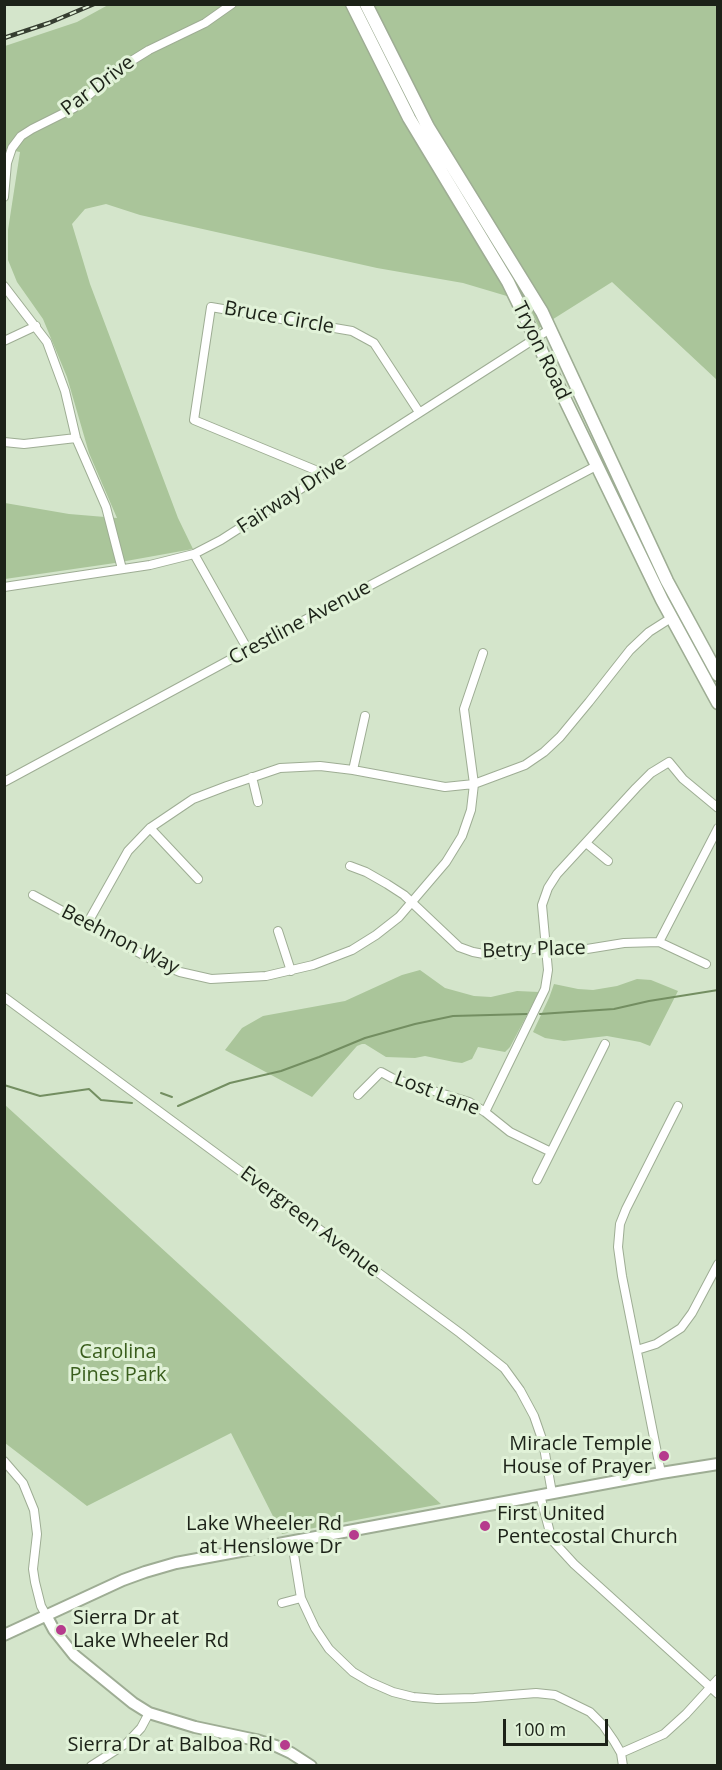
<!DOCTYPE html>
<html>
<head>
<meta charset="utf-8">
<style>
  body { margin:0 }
  #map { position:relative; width:722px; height:1770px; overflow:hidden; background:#d4e5cb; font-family:"Open Sans",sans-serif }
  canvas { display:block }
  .frame { position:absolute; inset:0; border:6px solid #1c2218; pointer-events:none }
  .scale { position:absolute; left:503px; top:1719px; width:105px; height:27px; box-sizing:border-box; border:3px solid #1c2218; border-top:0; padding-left:8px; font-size:18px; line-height:21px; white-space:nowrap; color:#1c2218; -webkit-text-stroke:4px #e1f2d8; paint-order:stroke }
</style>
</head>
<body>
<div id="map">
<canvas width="722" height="1770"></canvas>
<div class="frame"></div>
<div class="scale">100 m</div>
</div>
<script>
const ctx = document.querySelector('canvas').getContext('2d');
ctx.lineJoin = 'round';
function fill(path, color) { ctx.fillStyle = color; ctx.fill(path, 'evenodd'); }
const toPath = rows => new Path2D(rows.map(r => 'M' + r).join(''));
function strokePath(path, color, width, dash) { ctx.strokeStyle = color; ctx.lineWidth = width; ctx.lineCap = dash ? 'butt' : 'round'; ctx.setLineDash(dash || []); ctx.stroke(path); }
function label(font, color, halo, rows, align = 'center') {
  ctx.font = font + ' "Open Sans",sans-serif'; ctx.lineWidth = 6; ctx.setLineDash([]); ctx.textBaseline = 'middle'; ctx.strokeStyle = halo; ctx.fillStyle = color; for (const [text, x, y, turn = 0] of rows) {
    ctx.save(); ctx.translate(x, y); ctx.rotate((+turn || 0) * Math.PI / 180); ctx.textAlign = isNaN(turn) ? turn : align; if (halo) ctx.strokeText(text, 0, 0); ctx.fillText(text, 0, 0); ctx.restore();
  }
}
const green = toPath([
  [108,5,717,5,717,380,612,282,539,328,527,302,463,283,377,268,140,215,106,204,85,209,72,224,90,284,178,518,193,549,115,563,5,579,5,503,69,514,117,518,89,453,67,377,43,319,17,282,8,260,8,230,20,152,5,149,5,46,77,22],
  [420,970,445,988,474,996,491,997,517,991,539,992,510,1047,505,1052,478,1047,472,1059,462,1063,454,1062,425,1056,415,1058,386,1057,365,1044,362,1044,357,1046,312,1097,225,1050,242,1028,263,1016,345,1001,402,975],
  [637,979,651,980,678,991,650,1046,640,1042,607,1036,564,1041,545,1038,533,1032,549,998,554,984,578,989,593,990,617,986],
  [4,1104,27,1125,441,1504,282,1534,231,1433,87,1506,5,1443]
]);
const stream = toPath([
  [540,1014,614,1009,649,1001,718,990],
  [4,1085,40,1096,89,1089,101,1100,132,1103],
  [161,1093,172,1097],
  [178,1106,230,1083,281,1071,319,1057,365,1038,415,1024,453,1016,527,1014]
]);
const street = toPath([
  [4,197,7,163,12,148,21,136,32,129,74,108,120,68,149,50,205,23,232,4],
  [4,286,47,342,65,391,76,438,106,507,122,569],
  [4,341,36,326],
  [4,442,24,444,76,438],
  [325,474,194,420,211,307,352,331,374,343,419,412],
  [194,554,248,650],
  [4,587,150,565,194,554,221,540,550,329],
  [353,770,365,716],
  [252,777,258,802],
  [4,782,248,650,596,466],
  [150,828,198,879],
  [586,843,608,861],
  [350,866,366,872,387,884,404,895,459,947,473,952,484,954,502,954,545,947,587,949,624,943,659,942,706,964],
  [33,895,158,963,180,972,211,979,266,976,313,965,352,950,376,935,399,917,446,862,462,836,471,810,474,784,464,709,483,653],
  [87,924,128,851,150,828,193,799,227,786,280,768,320,766,353,770,445,787,474,784,525,765,544,752,560,737,589,702,630,650,649,632,671,618],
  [278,931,291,971],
  [659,942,718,828],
  [4,997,460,1333,504,1368,520,1390,534,1416,543,1442,552,1493],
  [358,1095,381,1072,392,1078,469,1102,485,1112,510,1132,551,1152],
  [485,1112,545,989,548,970,542,905,548,888,557,874,636,788,651,773,669,762,683,779,718,808],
  [537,1180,605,1044],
  [637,1350,656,1344,681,1328,692,1313,718,1264],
  [4,1461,23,1483,34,1510,37,1534,33,1569,35,1582,41,1606,46,1615],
  [661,1473,622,1276,618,1247,620,1224,626,1209,678,1106],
  [540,1495,552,1540,574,1564,718,1694],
  [292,1542,301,1598,315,1628,329,1649,353,1672,370,1682,393,1692,413,1697,437,1699,474,1698,536,1693,555,1695,590,1712,603,1725,614,1741,621,1753,623,1766],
  [282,1603,301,1598],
  [621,1753,664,1734,686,1714,718,1679],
  [91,1766,127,1743,141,1728,149,1713]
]);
const secondary = toPath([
  [46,1615,54,1630,74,1655,133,1703,149,1713,195,1727,256,1740,276,1746,291,1753,311,1766],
  [4,1635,123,1580,145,1572,176,1563,661,1473,718,1464]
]);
const primary = toPath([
  [352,4,409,118,508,282,662,600,718,703],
  [366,4,428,127,542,312,667,581,718,675]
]);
const rail = toPath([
  [4,38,49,23,94,4]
]);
const markers = [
  [664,1456,6,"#b63b8d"],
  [485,1526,6,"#b63b8d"],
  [354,1535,6,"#b63b8d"],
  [61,1630,6,"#b63b8d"],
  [285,1745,6,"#b63b8d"]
];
const streetNames = [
  ["Par Drive",98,86,-37],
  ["Bruce Circle",279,318,10],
  ["Tryon Road",541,351,64],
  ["Fairway Drive",292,495,-33],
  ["Crestline Avenue",300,623,-28],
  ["Beehnon Way",120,940,27],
  ["Betry Place",534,950,-2],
  ["Lost Lane",437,1094,21],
  ["Evergreen Avenue",310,1222,37]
];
const parkNames = [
  ["Carolina",118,1352],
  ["Pines Park",118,1375]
];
const poiNames = [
  ["Miracle Temple",652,1444],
  ["House of Prayer",652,1467],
  ["First United",497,1514,"left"],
  ["Pentecostal Church",497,1537,"left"],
  ["Lake Wheeler Rd",342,1524],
  ["at Henslowe Dr",342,1547],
  ["Sierra Dr at",73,1618,"left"],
  ["Lake Wheeler Rd",73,1641,"left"],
  ["Sierra Dr at Balboa Rd",273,1745]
];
fill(green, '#aac59a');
strokePath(stream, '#738e61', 2);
strokePath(street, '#9ead94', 10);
strokePath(secondary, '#9ead94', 14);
strokePath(primary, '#9ead94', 15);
strokePath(street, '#fff', 8);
strokePath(secondary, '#fff', 10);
strokePath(primary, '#fff', 12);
strokePath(rail, '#363e31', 4.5);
strokePath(rail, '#e1f2d8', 2, [7]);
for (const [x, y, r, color] of markers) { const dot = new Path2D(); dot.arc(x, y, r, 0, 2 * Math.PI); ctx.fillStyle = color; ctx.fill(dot); strokePath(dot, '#e1f2d8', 2); }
label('20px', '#1c2218', '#e1f2d8', streetNames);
label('20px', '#3a5e1d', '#e1f2d8', parkNames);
label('20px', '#1c2218', '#e1f2d8', poiNames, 'right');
</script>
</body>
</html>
